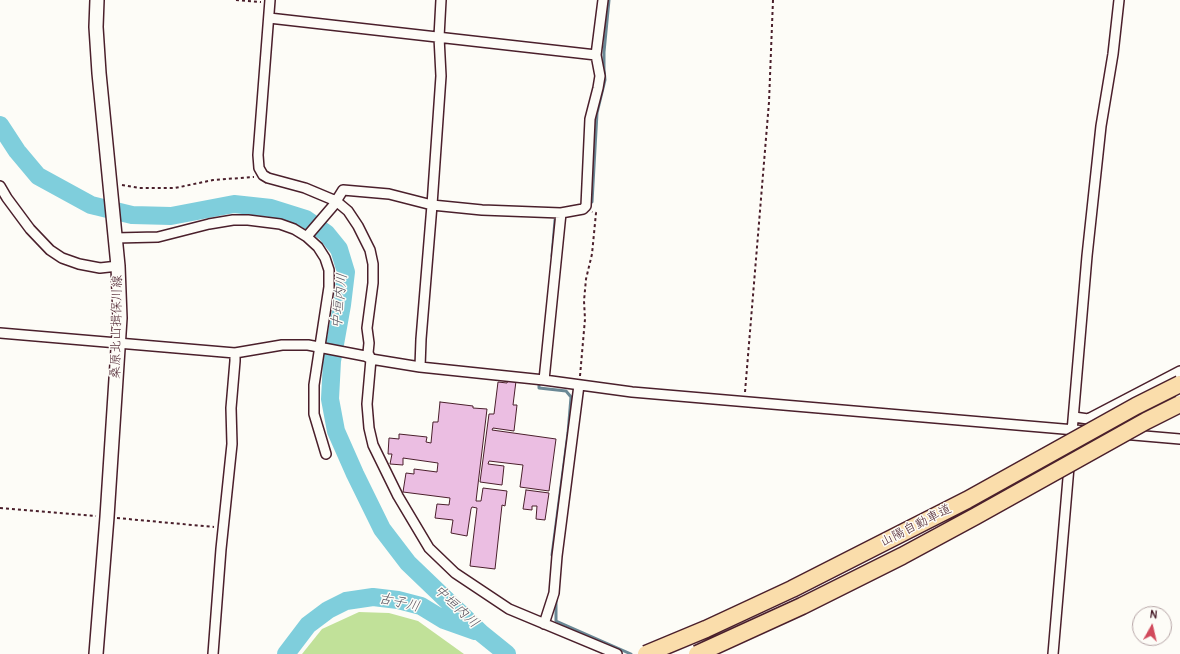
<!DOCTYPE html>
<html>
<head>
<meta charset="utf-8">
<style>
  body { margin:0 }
  #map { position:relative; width:1180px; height:654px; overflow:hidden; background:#fdfcf7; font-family:Pangolin,sans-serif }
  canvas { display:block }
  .north { position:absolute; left:1132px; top:606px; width:40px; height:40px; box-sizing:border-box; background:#fdfcf7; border:1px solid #b5a4a5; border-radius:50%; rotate:8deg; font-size:11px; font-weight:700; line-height:16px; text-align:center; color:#4a1f2b }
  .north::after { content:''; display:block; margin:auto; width:14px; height:18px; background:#d1495b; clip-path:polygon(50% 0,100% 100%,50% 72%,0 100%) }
</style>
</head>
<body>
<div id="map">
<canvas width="1180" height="654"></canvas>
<div class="north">N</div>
</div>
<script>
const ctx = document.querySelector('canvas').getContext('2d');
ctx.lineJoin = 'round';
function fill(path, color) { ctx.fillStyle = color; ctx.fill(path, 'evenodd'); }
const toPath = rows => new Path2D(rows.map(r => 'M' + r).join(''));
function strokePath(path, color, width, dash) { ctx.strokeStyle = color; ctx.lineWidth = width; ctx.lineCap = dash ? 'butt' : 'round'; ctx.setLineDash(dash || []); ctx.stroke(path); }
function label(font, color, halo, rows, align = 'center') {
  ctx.font = font + ' Pangolin,"Klee One",sans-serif'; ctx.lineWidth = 3; ctx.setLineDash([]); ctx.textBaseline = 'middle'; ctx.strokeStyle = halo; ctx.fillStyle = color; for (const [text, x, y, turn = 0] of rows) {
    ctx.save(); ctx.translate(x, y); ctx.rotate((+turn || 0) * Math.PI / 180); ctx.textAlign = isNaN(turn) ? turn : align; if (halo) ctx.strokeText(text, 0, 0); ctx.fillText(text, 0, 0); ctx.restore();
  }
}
const green = toPath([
  [359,612,389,613,418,621,464,654,302,654,322,629]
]);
const stream = toPath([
  [592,202,597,113,605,80,604,69,604,52,609,0],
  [552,256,555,220],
  [539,381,539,388,566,391,571,397,568,433,552,555,554,559],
  [556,598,556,621,631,654]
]);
const river = toPath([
  [0,125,17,151,38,176,91,205,132,215,171,216,234,204,271,208,306,219,326,233,339,249,346,272,342,305,332,361,330,399,336,431,355,474,382,529,408,563,481,633,507,654],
  [286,654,308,625,328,610,346,601,373,597,398,600,421,606,444,620,475,631]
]);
const building = toPath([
  [508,380,516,381,513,405,517,405,514,431,493,428,492,430,556,439,549,491,520,487,523,465,489,461,488,464,504,466,502,485,480,482,489,414,494,414,498,382,507,383,508,380],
  [440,402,473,406,473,408,487,409,476,501,481,501,483,488,507,491,505,506,502,505,495,569,470,566,477,508,472,507,471,509,467,536,451,533,453,520,435,518,437,504,449,505,450,498,403,492,406,473,414,474,414,469,437,472,438,463,403,458,403,465,390,464,392,454,388,454,389,438,399,439,399,434,427,437,426,442,431,443,433,422,438,422,440,402],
  [526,490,549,493,545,520,536,519,537,506,532,506,532,510,523,509,526,490]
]);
const path = toPath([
  [236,0,261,2],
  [122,185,139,188,175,188,213,180,254,177],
  [580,376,585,319,584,301,586,279,592,254,596,213,592,212],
  [745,392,769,102,773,0],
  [0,508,96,516],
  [117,518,214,527]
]);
const street = toPath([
  [270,0,258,155,259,168,263,175,268,178,305,188,336,201,348,211,358,226,370,250,373,264,373,283,367,328,369,343,368,353,371,359,367,404,369,428,373,445,398,496,429,548,455,573,509,609,617,654],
  [269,18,596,55,603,0],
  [0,186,7,198,30,229,50,250,62,258,79,264,100,268,118,266],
  [115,238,158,237,209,224,233,220,248,220,280,224,294,229,307,237],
  [0,333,235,353,282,345,308,345,365,356,371,359,420,367,544,380,632,392,1180,439],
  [420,367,421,339,432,205,441,76,439,37,441,0],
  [544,380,561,213],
  [1074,417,1088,419,1180,371],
  [326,454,314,414,314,385,329,287,329,270,325,258,318,247,307,237,309,234,333,206,343,190,389,194,432,205,482,210,561,213,583,209,586,206,590,119,598,88,600,76,596,55],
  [544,624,554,593,557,556,579,385],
  [213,654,221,549,232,444,231,408,235,361,235,353],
  [1053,654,1087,256,1101,126,1113,54,1119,0]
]);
const secondary = toPath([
  [96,654,107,517,120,318,118,266,99,73,96,27,97,0]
]);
const highwayBridge = toPath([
  [646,654,706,629,792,589,967,500,1136,406,1180,384],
  [697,654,802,606,902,556,976,516,1146,421,1180,404]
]);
const streetNames = [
  ["桑原北山揖保川線",117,327,-89],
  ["山陽自動車道",916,526,-27]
];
const waterNames = [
  ["中垣内川",340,301,-84],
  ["古子川",399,603,13],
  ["中垣内川",456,607,43]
];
fill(green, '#c1e199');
strokePath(stream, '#6a8895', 3);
strokePath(river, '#7fcedc', 18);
fill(building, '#ebbee2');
strokePath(building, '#4a1f2b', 1);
strokePath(street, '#4a1f2b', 12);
strokePath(secondary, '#4a1f2b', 16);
strokePath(path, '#4a1f2b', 2, [3, 3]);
strokePath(street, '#fdfcf7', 9);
strokePath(secondary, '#fdfcf7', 13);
strokePath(highwayBridge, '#4a1f2b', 19, []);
strokePath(highwayBridge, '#faddab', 16);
label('13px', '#4a1f2b', '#fdfcf7', streetNames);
label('italic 14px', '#5a5460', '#fdfcf7', waterNames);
</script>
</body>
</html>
